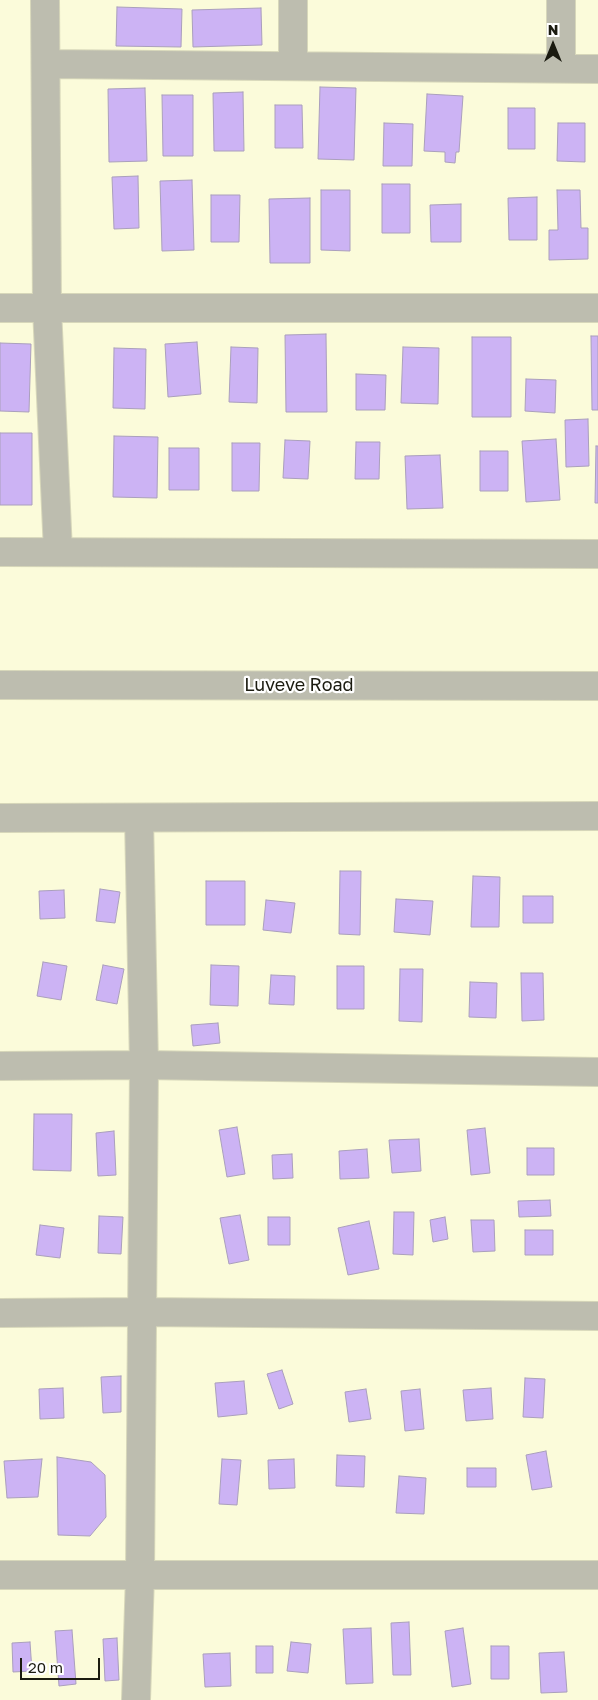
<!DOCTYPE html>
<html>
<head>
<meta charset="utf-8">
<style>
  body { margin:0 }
  #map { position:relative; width:598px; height:1700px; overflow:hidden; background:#fbfbda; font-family:"Golos Text",sans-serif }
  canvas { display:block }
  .north { position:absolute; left:528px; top:20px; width:50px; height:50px; -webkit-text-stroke:4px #fff; paint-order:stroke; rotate:0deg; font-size:14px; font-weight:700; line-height:20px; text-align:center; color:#1b1b10 }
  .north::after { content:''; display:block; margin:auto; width:18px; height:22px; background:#1b1b10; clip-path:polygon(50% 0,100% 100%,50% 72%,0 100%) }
  .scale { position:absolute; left:20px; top:1658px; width:80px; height:22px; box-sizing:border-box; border:2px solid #1b1b10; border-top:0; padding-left:6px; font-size:15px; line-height:18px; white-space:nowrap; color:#1b1b10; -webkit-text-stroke:4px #fff; paint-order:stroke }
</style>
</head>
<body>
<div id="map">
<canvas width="598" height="1700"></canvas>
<div class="north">N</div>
<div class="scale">20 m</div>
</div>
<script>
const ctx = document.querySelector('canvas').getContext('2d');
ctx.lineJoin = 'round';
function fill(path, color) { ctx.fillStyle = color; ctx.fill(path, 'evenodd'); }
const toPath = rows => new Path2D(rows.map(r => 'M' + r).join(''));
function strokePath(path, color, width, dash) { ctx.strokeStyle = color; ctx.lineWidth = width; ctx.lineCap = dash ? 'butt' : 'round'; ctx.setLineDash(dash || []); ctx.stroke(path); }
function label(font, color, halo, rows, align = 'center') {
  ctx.font = font + ' "Golos Text",sans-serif'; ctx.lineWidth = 4.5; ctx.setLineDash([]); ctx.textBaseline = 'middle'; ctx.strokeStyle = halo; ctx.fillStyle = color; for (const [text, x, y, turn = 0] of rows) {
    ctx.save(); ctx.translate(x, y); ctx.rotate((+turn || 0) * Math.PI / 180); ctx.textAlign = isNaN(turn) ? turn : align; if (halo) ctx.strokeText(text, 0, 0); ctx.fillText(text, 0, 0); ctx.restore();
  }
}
const building = toPath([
  [117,7,182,9,181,47,116,46,117,7],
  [261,8,262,45,193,47,192,10,261,8],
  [320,87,356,88,354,160,318,159,320,87],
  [145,88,147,161,109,162,108,89,145,88],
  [243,92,244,151,214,151,213,93,243,92],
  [427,94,463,96,459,152,456,152,455,163,445,162,445,152,424,151,427,94],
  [162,95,193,95,193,156,163,156,162,95],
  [275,105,302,105,303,148,275,148,275,105],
  [508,108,535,108,535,149,508,149,508,108],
  [384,123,413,124,412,166,383,166,384,123],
  [558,123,585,123,585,162,557,161,558,123],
  [138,176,139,228,114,229,112,177,138,176],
  [192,180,194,250,162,251,160,181,192,180],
  [382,184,410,184,410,233,382,233,382,184],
  [321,190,350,190,350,251,321,250,321,190],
  [557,190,580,190,581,228,588,228,588,259,549,260,549,230,558,230,557,190],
  [211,195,240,195,239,242,211,242,211,195],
  [537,197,537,240,509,240,508,198,537,197],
  [310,198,310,263,270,263,269,199,310,198],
  [461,204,461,242,431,242,430,205,461,204],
  [326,334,327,412,286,412,285,335,326,334],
  [591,336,598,336,598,410,592,410,591,336],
  [472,337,511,337,511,417,472,417,472,337],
  [197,342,201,394,168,397,165,344,197,342],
  [0,343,31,344,29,412,0,411,0,343],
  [231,347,258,348,257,403,229,402,231,347],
  [403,347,439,348,438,404,401,403,403,347],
  [114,348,146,349,145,409,113,408,114,348],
  [356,374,386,375,385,410,356,410,356,374],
  [526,379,556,380,555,413,525,411,526,379],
  [588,419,589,466,566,467,565,420,588,419],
  [0,433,32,433,32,505,0,505,0,433],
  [114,436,158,437,157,498,113,497,114,436],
  [556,439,560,500,526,502,522,441,556,439],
  [285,440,310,441,308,479,283,478,285,440],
  [356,442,380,442,379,479,355,479,356,442],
  [232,443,260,443,259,491,232,491,232,443],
  [596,446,598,446,598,503,595,503,596,446],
  [169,448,199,448,199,490,169,490,169,448],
  [480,451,508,451,508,491,480,491,480,451],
  [440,455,443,508,407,509,405,456,440,455],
  [340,871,361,871,360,935,339,934,340,871],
  [473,876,500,877,499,927,471,927,473,876],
  [206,881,245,881,245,925,206,925,206,881],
  [100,889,120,892,115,923,96,921,100,889],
  [64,890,65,918,40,919,39,891,64,890],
  [523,896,553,896,553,923,523,923,523,896],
  [396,899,433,901,430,935,394,932,396,899],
  [266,900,295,903,291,933,263,930,266,900],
  [43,962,67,966,61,1000,37,996,43,962],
  [103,965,124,969,117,1004,96,1000,103,965],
  [211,965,239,966,238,1006,210,1005,211,965],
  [337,966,364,966,364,1009,337,1009,337,966],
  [400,969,423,969,422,1022,399,1021,400,969],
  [521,973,543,973,544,1020,522,1021,521,973],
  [271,975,295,976,294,1005,269,1004,271,975],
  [470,982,497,983,496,1018,469,1017,470,982],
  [218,1023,220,1043,193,1046,191,1025,218,1023],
  [34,1114,72,1114,71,1171,33,1170,34,1114],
  [237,1127,245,1174,227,1177,219,1130,237,1127],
  [485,1128,490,1173,471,1175,467,1130,485,1128],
  [114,1131,116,1175,98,1176,96,1133,114,1131],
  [419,1139,421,1171,392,1173,389,1140,419,1139],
  [527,1148,554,1148,554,1175,527,1175,527,1148],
  [367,1149,369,1178,340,1179,339,1151,367,1149],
  [292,1154,293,1178,273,1179,272,1155,292,1154],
  [550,1200,551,1216,519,1217,518,1201,550,1200],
  [394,1212,414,1212,413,1255,393,1254,394,1212],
  [240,1215,249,1260,229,1264,220,1218,240,1215],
  [99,1216,123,1217,121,1254,98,1253,99,1216],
  [268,1217,290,1217,290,1245,268,1245,268,1217],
  [445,1217,448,1239,433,1242,430,1220,445,1217],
  [471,1220,494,1220,495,1251,473,1252,471,1220],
  [369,1221,379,1269,348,1275,338,1228,369,1221],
  [40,1225,64,1228,60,1258,36,1255,40,1225],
  [525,1230,553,1230,553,1255,525,1255,525,1230],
  [282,1370,293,1404,279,1409,267,1374,282,1370],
  [121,1376,121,1412,103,1413,101,1377,121,1376],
  [525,1378,545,1379,543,1418,523,1417,525,1378],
  [244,1381,247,1414,218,1417,215,1383,244,1381],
  [63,1388,64,1418,40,1419,39,1389,63,1388],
  [491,1388,493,1419,466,1421,463,1390,491,1388],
  [366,1389,371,1419,349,1422,345,1392,366,1389],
  [420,1389,424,1429,405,1431,401,1391,420,1389],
  [546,1451,552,1487,532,1490,526,1455,546,1451],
  [337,1455,365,1456,364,1487,336,1486,337,1455],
  [57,1457,91,1462,105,1475,106,1517,90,1536,58,1535,57,1457],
  [42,1459,38,1497,7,1498,4,1461,42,1459],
  [222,1459,241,1460,237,1505,219,1504,222,1459],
  [294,1459,295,1488,269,1489,268,1460,294,1459],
  [467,1468,496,1468,496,1487,467,1487,467,1468],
  [399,1476,426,1478,424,1514,396,1513,399,1476],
  [409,1622,411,1675,393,1675,391,1623,409,1622],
  [371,1628,373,1683,346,1684,343,1629,371,1628],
  [463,1628,471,1684,452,1687,445,1631,463,1628],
  [72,1630,76,1684,59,1686,55,1631,72,1630],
  [117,1638,119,1680,105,1681,103,1639,117,1638],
  [30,1642,32,1671,13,1672,12,1643,30,1642],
  [291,1642,311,1644,308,1673,287,1671,291,1642],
  [256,1646,273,1646,273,1673,256,1673,256,1646],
  [491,1646,509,1646,509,1679,491,1679,491,1646],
  [564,1652,567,1692,541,1693,539,1653,564,1652],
  [230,1653,231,1686,205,1687,203,1654,230,1653]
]);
const minor = toPath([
  [45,0,47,308,58,552],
  [293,0,293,66],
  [46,64,598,69],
  [561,68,561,0],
  [0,308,598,308],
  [0,552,598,554],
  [0,685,598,686],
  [0,818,598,816],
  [0,1066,144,1065,598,1072],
  [0,1313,142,1312,598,1316],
  [0,1575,598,1575],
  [136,1700,140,1575,144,1065,139,818]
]);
const streetNames = [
  ["Luveve Road",299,685]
];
fill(building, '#ccb3f4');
strokePath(building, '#aa9fbc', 1);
strokePath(minor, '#d7d7ba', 30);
strokePath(minor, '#bdbdaf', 28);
label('18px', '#1b1b10', '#fff', streetNames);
</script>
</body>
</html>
